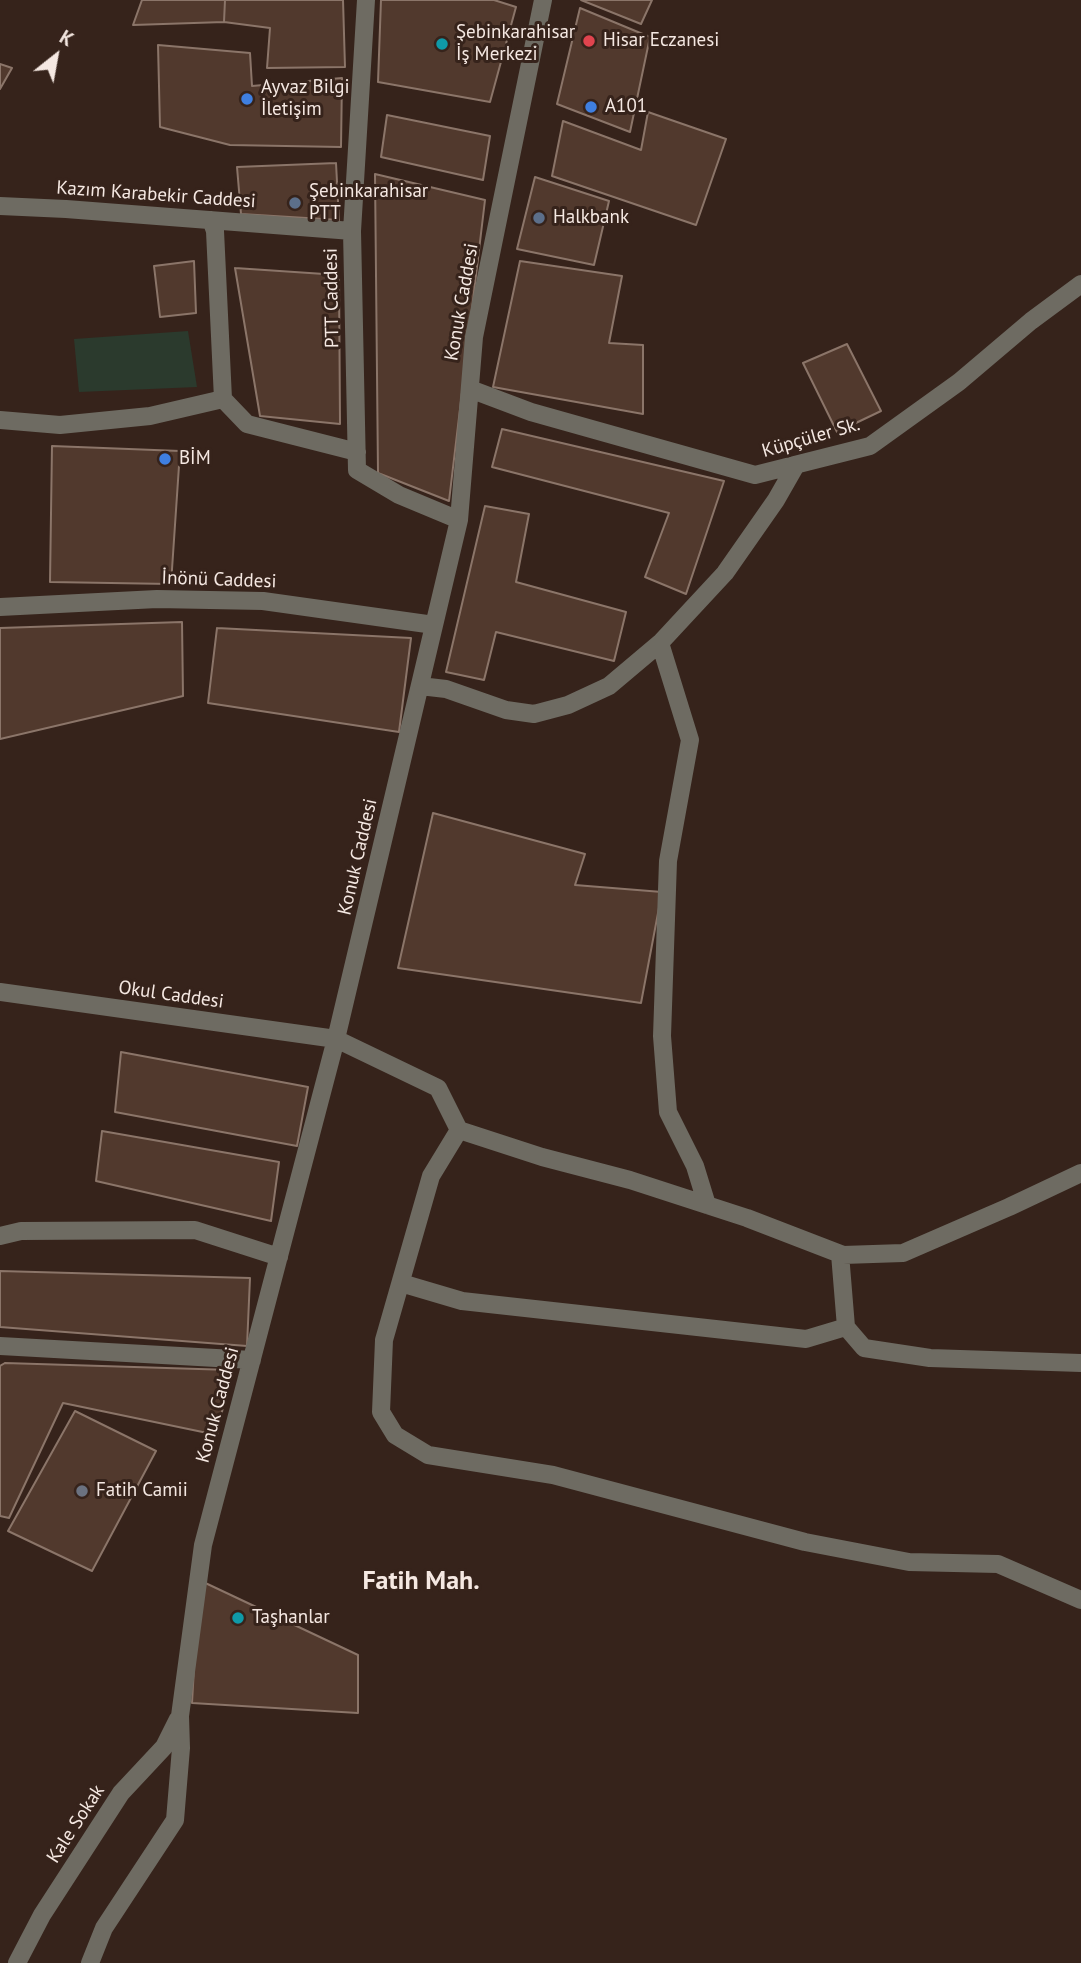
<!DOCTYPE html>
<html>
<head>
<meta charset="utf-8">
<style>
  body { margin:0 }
  #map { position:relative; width:1081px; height:1963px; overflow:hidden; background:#36231b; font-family:"PT Sans",sans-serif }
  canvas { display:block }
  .north { position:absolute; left:21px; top:21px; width:70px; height:70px; -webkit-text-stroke:5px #36231b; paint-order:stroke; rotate:31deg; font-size:19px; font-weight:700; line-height:28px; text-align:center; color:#f5e8e2 }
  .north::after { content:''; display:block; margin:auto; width:24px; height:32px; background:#f5e8e2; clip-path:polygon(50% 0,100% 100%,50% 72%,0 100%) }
</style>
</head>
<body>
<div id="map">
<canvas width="1081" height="1963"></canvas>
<div class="north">K</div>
</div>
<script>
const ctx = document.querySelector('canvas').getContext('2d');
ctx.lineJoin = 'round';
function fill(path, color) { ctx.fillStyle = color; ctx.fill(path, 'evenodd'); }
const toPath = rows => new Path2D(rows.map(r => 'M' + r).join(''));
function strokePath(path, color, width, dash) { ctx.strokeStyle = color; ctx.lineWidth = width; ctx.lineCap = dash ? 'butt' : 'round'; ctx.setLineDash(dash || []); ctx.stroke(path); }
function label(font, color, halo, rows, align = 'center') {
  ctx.font = font + ' "PT Sans",sans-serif'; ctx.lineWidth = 6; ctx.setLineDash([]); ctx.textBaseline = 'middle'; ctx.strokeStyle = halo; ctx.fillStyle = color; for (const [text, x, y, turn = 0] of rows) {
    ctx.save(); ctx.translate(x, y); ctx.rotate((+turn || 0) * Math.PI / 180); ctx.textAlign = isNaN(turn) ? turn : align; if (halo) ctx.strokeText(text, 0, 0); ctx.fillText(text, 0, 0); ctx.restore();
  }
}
const green = toPath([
  [188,331,197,387,79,392,74,339]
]);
const building = toPath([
  [142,0,225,0,224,22,133,25,142,0],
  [225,0,343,0,345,67,267,68,270,28,224,22,225,0],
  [381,0,494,0,516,7,490,102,378,82,381,0],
  [581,0,652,0,641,24,581,0],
  [580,8,650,37,630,132,557,104,580,8],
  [158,45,250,53,252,86,342,78,341,147,230,145,160,127,158,45],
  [0,64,12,68,0,89,0,64],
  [648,112,726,139,696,225,552,176,563,121,641,150,648,112],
  [387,115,490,136,483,180,381,157,387,115],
  [336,163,339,220,241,214,237,167,336,163],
  [375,174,485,200,449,501,378,473,375,174],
  [535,177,609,201,594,265,517,249,535,177],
  [194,261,196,313,160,317,154,266,194,261],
  [520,261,622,276,609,343,643,345,643,414,493,387,520,261],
  [235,268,339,275,340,424,260,416,235,268],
  [847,344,881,411,837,432,803,363,847,344],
  [502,429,724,481,686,594,645,577,669,513,492,467,502,429],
  [52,446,180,451,171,584,50,582,52,446],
  [485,506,529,514,516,582,626,612,614,661,496,632,484,680,446,672,485,506],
  [182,622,183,696,0,739,0,628,182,622],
  [217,628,411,638,399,732,208,703,217,628],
  [433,813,585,854,575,885,662,892,641,1003,398,968,433,813],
  [121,1052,308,1087,297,1146,115,1112,121,1052],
  [102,1131,279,1162,271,1221,96,1181,102,1131],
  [0,1271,250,1278,247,1346,0,1327,0,1271],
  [5,1363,231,1370,217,1435,63,1403,9,1518,0,1516,0,1366,5,1363],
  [75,1411,156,1451,92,1571,8,1531,75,1411],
  [199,1580,358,1655,358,1713,192,1703,199,1580]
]);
const minor = toPath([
  [366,0,352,231,357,470,399,495,459,520],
  [0,206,66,209,352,231],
  [470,389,531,412,755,475,870,446,959,382,1031,321,1081,284],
  [223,399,247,424,357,452],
  [0,420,60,425,150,416,223,399,215,231,211,220],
  [0,607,157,599,263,601,434,625],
  [660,643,690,740,668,861,662,1036,668,1112,695,1166,707,1205],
  [420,686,446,689,506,710,534,714,568,705,609,686,660,643,725,573,776,500,796,465],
  [0,992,336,1039,438,1088,459,1130,542,1157,630,1180,747,1218,843,1255,903,1253,1009,1207,1081,1173],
  [459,1130,431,1176,384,1340,381,1412,395,1435,428,1455,553,1475,805,1542,909,1562,998,1564,1081,1600],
  [0,1236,21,1231,195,1230,279,1257],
  [840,1254,846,1327,864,1348,930,1358,1081,1363],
  [401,1283,462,1301,806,1339,846,1327],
  [0,1346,252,1360],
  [17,1963,42,1915,121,1793,164,1747,178,1719],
  [90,1963,104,1928,175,1820,181,1748,180,1716,203,1545,336,1039,459,520,474,337,543,0]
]);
const markers = [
  [589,41,7,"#e0444e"],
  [442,44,7,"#0f9aa8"],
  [247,99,7,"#3f7fe0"],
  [591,107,7,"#3f7fe0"],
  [295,203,7,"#5c6f8a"],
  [539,218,7,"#5c6f8a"],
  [165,459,7,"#3f7fe0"],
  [82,1491,7,"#6b7280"],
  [238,1618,7,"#0f9aa8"]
];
const poiNames = [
  ["Şebinkarahisar",456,33],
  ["İş Merkezi",456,55],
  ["Hisar Eczanesi",603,41],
  ["Ayvaz Bilgi",261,88],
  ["İletişim",261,110],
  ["A101",605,107],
  ["Şebinkarahisar",309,192],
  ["PTT",309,214],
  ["Halkbank",553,218],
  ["BİM",179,459],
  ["Fatih Camii",96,1491],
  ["Taşhanlar",252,1618]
];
const streetNames = [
  ["Kazım Karabekir Caddesi",156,195,4],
  ["PTT Caddesi",332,298,-91],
  ["Konuk Caddesi",462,302,-80],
  ["Küpçüler Sk.",811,438,-16],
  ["İnönü Caddesi",219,580,2],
  ["Konuk Caddesi",358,857,-77],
  ["Okul Caddesi",171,995,8],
  ["Konuk Caddesi",218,1405,-75],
  ["Kale Sokak",76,1824,-57]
];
const districtNames = [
  ["Fatih Mah.",421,1582]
];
fill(green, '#2b3a2d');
fill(building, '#51392d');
strokePath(building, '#8b7569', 2);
strokePath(minor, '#6e6b62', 18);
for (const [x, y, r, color] of markers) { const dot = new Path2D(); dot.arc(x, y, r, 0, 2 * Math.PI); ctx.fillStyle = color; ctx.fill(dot); strokePath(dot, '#36231b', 2.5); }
label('19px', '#f5e8e2', '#36231b', poiNames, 'left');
label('19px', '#f5e8e2', '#36231b', streetNames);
label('bold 26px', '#f5e8e2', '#36231b', districtNames);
</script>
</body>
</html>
